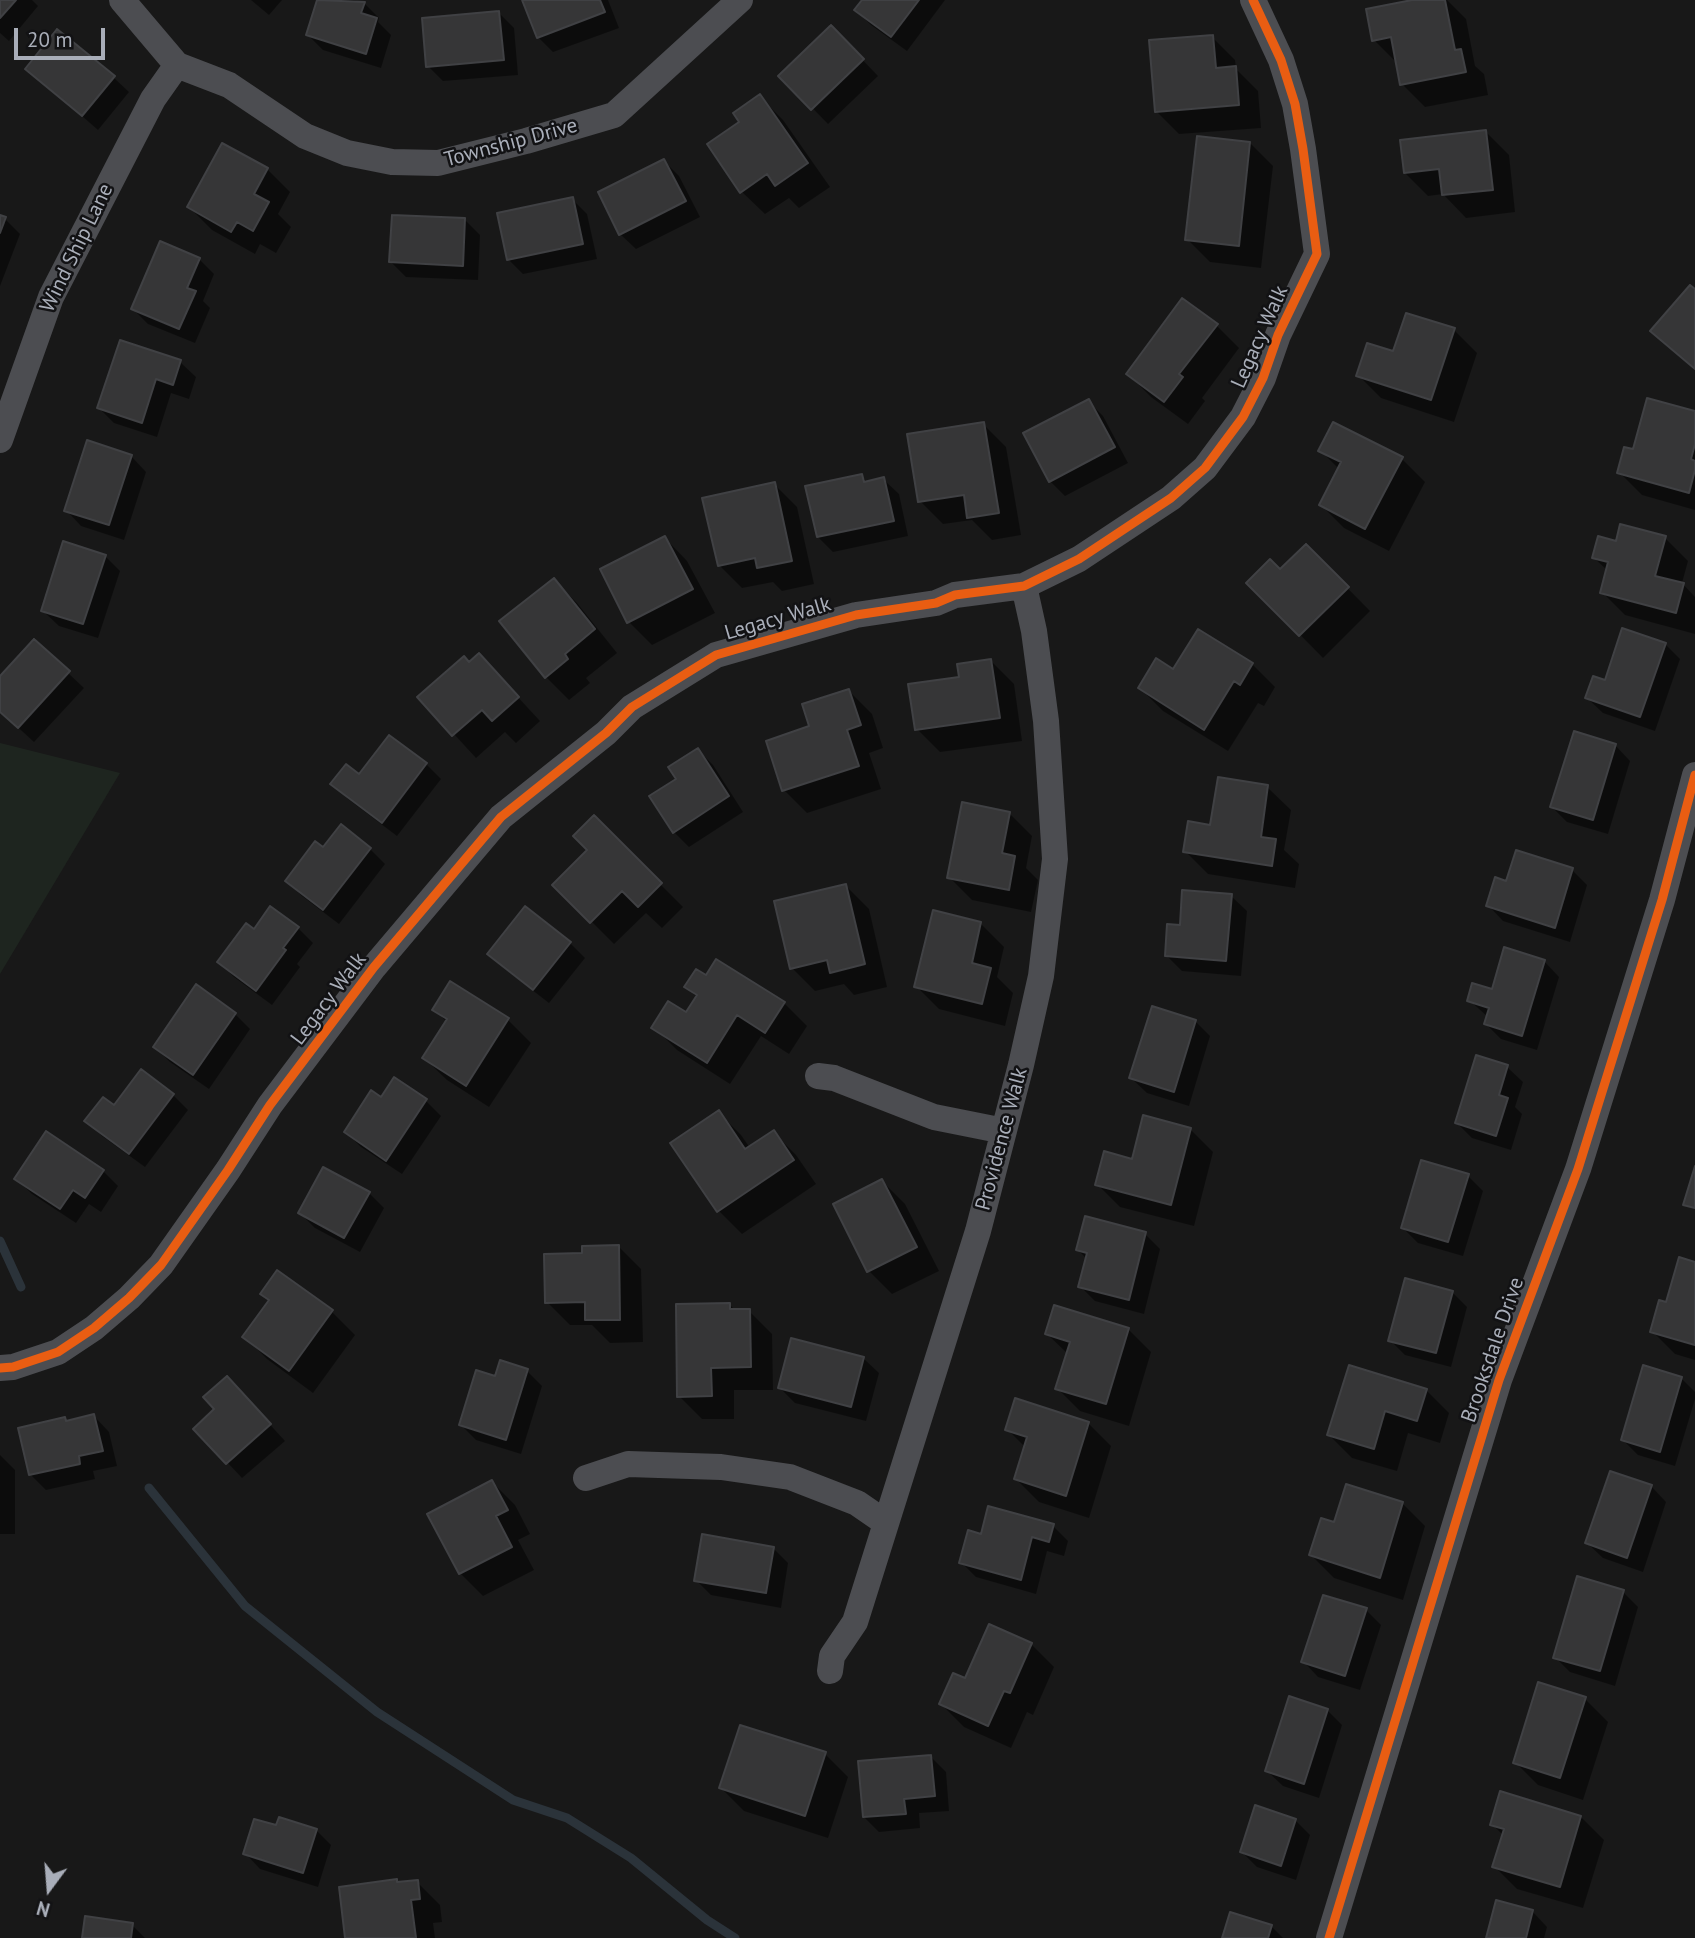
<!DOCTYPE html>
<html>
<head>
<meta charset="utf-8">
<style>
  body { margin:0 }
  #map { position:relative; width:1695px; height:1938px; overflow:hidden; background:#181818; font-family:"PT Sans",sans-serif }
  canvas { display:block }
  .north { position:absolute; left:14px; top:1854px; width:70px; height:70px; -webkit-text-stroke:5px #121214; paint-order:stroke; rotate:196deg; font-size:19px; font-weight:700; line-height:28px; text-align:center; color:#a9aeb9 }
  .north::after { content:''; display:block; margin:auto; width:24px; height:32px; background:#a9aeb9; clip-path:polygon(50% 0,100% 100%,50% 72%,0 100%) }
  .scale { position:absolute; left:14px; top:28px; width:91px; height:32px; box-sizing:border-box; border:4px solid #a9aeb9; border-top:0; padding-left:9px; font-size:21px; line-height:24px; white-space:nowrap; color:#a9aeb9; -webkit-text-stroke:5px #121214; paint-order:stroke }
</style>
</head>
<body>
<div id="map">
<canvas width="1695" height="1938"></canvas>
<div class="north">N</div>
<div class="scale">20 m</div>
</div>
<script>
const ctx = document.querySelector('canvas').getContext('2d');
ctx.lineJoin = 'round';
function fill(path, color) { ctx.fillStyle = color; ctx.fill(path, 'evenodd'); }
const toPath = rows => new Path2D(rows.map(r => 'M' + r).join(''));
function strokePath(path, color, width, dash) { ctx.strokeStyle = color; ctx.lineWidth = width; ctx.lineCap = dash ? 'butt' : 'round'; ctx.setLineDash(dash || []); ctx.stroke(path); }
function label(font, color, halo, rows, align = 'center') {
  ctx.font = font + ' "PT Sans",sans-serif'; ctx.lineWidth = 5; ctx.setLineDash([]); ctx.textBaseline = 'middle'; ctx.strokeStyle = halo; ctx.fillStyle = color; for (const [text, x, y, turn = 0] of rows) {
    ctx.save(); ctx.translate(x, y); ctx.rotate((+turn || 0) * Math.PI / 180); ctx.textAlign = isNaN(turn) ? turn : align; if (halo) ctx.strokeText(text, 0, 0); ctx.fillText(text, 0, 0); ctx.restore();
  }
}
const green = toPath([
  [0,743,120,773,0,974]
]);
const shadow = toPath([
  [0,0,32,0,38,6,9,41,0,33],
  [251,0,282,0,269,15],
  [318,0,354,0,364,3,379,18,378,22,391,35,381,68,323,50,308,35],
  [526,0,608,0,619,28,553,52,538,37],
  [864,0,945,0,907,51,871,25,856,10],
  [1421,0,1447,0,1466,19,1475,66,1484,74,1488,95,1425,107,1402,84,1398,64,1374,40],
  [499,13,514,28,518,75,443,81,428,66],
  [831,27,878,76,828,124,781,76],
  [1212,37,1235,60,1236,69,1258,91,1261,128,1179,134,1156,111],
  [27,68,113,77,129,92,98,130],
  [760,97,783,120,830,187,799,208,789,198,765,214,742,192,741,122],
  [1486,132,1509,155,1515,212,1466,218,1443,194,1428,196,1405,173],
  [1250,143,1273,166,1261,268,1210,262,1187,239],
  [664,161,679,176,700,217,636,249,620,234],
  [267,169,290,192,278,214,291,227,276,253,260,244,255,254,212,230,189,207],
  [572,199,587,214,597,259,523,274,508,259],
  [0,217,5,219,20,234,0,286],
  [465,220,480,235,478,280,406,277,391,262],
  [199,259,214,274,203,301,210,308,195,343,148,324,133,309],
  [1216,325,1239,348,1202,398,1205,401,1188,424,1151,397,1128,374],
  [1454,330,1477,353,1454,422,1381,398,1358,375,1395,354],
  [121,342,180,362,196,377,189,399,171,393,157,437,114,423,99,408],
  [1088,401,1103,416,1128,463,1065,496,1050,481],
  [1695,412,1695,510,1642,495,1619,472,1634,451],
  [983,424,1006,447,1021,535,992,540,972,520,943,524,920,501],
  [1320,450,1402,459,1425,482,1389,551,1344,528,1321,505,1339,469],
  [131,456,146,472,124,540,81,526,66,510],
  [861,476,868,483,883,479,899,494,908,536,833,552,818,537],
  [774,484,797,507,814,584,782,591,773,582,742,588,719,565],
  [665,538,687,561,715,613,652,645,629,622],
  [1665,538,1688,561,1682,583,1695,597,1695,634,1625,615,1602,592,1608,571,1594,558,1617,543],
  [1306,546,1370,611,1323,658,1249,583,1280,571],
  [105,556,120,571,98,638,59,626,43,611],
  [554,580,577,603,617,653,586,678,590,683,569,700,546,677],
  [34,641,84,688,34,742,0,711,0,679],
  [1665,644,1680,659,1655,731,1603,713,1587,698,1606,683],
  [479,655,540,721,516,743,505,732,476,758,420,697],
  [991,661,1014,684,1022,741,940,752,917,729,961,679],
  [1252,664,1275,687,1264,706,1258,703,1228,751,1163,711,1140,688],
  [849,691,872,714,883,748,869,753,881,789,807,813,784,790,812,727],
  [1615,745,1630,761,1608,834,1567,822,1552,807],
  [698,750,713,765,743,812,689,847,674,832,678,780],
  [426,764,441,779,397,836,348,799,333,783],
  [1267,787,1291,810,1284,850,1299,864,1295,888,1208,874,1185,851,1211,827],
  [1009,813,1032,836,1026,868,1038,880,1031,912,972,900,949,877],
  [594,818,683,907,662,928,646,913,614,944,555,885,589,850],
  [323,849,370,849,385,864,339,924,302,896,287,881],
  [1572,870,1587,885,1570,942,1503,921,1488,905,1507,883],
  [846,886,869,909,887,987,854,995,844,984,815,991,792,968],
  [1231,896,1247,911,1241,976,1182,971,1167,956,1181,927],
  [981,924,1004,947,997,977,1013,993,1005,1026,939,1009,916,986],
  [298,928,313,943,297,964,300,967,272,1005,234,977,219,962],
  [570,943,585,958,549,1003,505,969,490,954],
  [1544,961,1559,977,1537,1050,1501,1039,1486,1024,1488,1017,1469,1000,1493,991],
  [706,977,784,1003,807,1026,789,1054,761,1036,730,1084,677,1050,654,1027,687,1015,697,997,686,987],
  [434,1009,508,1020,531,1043,489,1107,447,1080,424,1058,447,1022],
  [235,1014,250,1029,209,1089,170,1062,155,1047],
  [1195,1021,1210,1036,1189,1106,1147,1093,1131,1078],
  [1507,1067,1523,1082,1515,1107,1522,1114,1511,1150,1472,1138,1457,1123],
  [395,1080,426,1101,441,1116,402,1174,361,1147,346,1132,382,1099],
  [173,1095,188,1110,145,1167,102,1136,87,1121,115,1108],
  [718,1112,741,1135,750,1148,773,1132,796,1155,816,1184,742,1234,719,1211,673,1144],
  [1190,1129,1213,1152,1194,1226,1120,1207,1097,1184],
  [103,1171,118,1186,101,1212,89,1204,76,1223,32,1194,17,1179],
  [1468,1176,1483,1191,1463,1256,1418,1243,1403,1228],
  [882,1181,905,1204,939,1271,892,1294,869,1271,835,1204],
  [369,1193,384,1208,360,1252,315,1228,300,1213],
  [1145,1234,1160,1249,1144,1314,1095,1301,1080,1286,1087,1259,1078,1250],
  [618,1246,641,1269,643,1342,610,1343,592,1325,570,1325,547,1302,583,1255],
  [1695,1264,1695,1360,1675,1354,1652,1331,1667,1304],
  [278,1273,332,1312,355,1335,313,1393,267,1359,244,1336,270,1301,262,1294],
  [1452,1292,1467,1307,1451,1367,1405,1355,1390,1340],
  [730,1305,736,1311,749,1311,772,1334,773,1390,734,1390,734,1419,702,1419,679,1396],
  [1128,1329,1151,1352,1129,1426,1080,1411,1057,1388,1068,1354,1047,1334],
  [863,1358,879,1373,866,1421,795,1403,780,1388],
  [527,1371,542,1386,521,1454,476,1440,460,1424,496,1379],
  [1681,1378,1695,1392,1695,1399,1675,1466,1638,1455,1623,1440],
  [1426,1390,1449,1413,1440,1443,1408,1433,1397,1471,1352,1458,1329,1435],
  [242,1394,285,1441,242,1478,196,1429],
  [94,1416,109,1432,117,1466,93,1471,95,1479,46,1490,31,1475,65,1419,68,1422],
  [1088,1423,1111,1446,1089,1518,1039,1502,1016,1479,1026,1448,1007,1429],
  [0,1455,15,1470,15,1534,0,1534],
  [492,1482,515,1505,530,1534,518,1540,534,1570,483,1596,460,1573],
  [1651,1486,1666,1502,1643,1572,1603,1558,1587,1543],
  [1402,1503,1425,1526,1403,1600,1334,1578,1311,1555,1335,1524],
  [1053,1526,1068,1541,1064,1556,1047,1551,1036,1594,976,1577,961,1562,982,1536],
  [773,1548,788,1563,781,1608,711,1595,696,1580],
  [1623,1592,1638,1607,1615,1686,1570,1672,1555,1657],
  [1366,1610,1381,1625,1360,1690,1318,1677,1303,1661],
  [1031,1644,1054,1667,1033,1715,1027,1712,1011,1748,964,1727,941,1704,966,1681],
  [1585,1699,1608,1722,1583,1800,1538,1785,1515,1762],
  [1327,1710,1342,1725,1319,1798,1283,1786,1267,1771],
  [825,1754,848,1777,828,1838,744,1811,721,1788],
  [931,1757,946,1772,949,1811,919,1813,920,1828,879,1832,864,1817],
  [1581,1817,1604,1840,1583,1908,1517,1889,1494,1866,1503,1835,1492,1824],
  [1295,1820,1310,1835,1296,1880,1257,1867,1242,1852],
  [277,1828,316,1830,331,1845,318,1887,260,1869,245,1853],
  [417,1882,440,1905,442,1922,433,1923,435,1938,347,1938,399,1884],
  [1532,1911,1547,1927,1544,1938,1487,1938],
  [132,1925,145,1938,84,1938],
  [1271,1926,1283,1938,1224,1938]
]);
const stream = toPath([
  [0,1241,21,1287],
  [149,1488,245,1606,377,1712,513,1800,567,1818,631,1858,707,1920,735,1938]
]);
const building = toPath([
  [0,0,16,0,0,18,0,0],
  [317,0,365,2,361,13,377,18,366,54,306,35,317,0],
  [522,0,600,0,605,12,537,38,522,0],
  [862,0,919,0,891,37,854,10,862,0],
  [1412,0,1445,0,1455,50,1461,49,1466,72,1400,85,1391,37,1372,41,1366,9,1412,0],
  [499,11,504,60,426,67,422,18,499,11],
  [831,25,864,59,811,110,778,76,831,25],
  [57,29,115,76,82,116,25,69,57,29],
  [1213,35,1216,68,1236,66,1239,105,1155,112,1149,40,1213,35],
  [760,94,808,163,775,186,767,174,740,193,707,144,739,122,733,113,760,94],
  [1486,130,1493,190,1442,195,1439,169,1404,173,1400,140,1486,130],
  [1197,136,1250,142,1239,246,1185,240,1197,136],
  [222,143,268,168,254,194,269,202,253,231,237,222,231,232,187,207,222,143],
  [664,159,686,201,619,235,598,192,664,159],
  [573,197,583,244,507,260,497,213,573,197],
  [0,215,6,217,0,233,0,215],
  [392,215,465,218,463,266,389,262,392,215],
  [160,241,200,258,187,288,196,291,179,329,131,309,160,241],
  [1690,285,1695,289,1695,369,1650,331,1690,285],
  [1182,298,1218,324,1179,374,1183,377,1164,402,1126,374,1182,298],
  [1406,313,1455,328,1431,400,1356,376,1367,343,1393,351,1406,313],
  [120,340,181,360,173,385,156,379,142,423,97,408,120,340],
  [1647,398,1695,411,1695,444,1691,459,1695,461,1695,470,1689,493,1617,473,1624,447,1633,449,1647,398],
  [1089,399,1115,447,1049,482,1023,433,1089,399],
  [984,422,999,513,967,518,964,495,918,502,907,434,984,422],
  [1333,422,1403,457,1365,529,1319,505,1341,462,1318,451,1333,422],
  [87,440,132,455,109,525,64,511,87,440],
  [862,474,864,482,884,477,894,521,817,537,805,486,862,474],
  [775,482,792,561,757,568,755,558,718,566,702,498,775,482],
  [1620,524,1666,536,1655,576,1684,583,1676,613,1600,593,1608,562,1592,558,1598,536,1616,541,1620,524],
  [665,536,693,589,627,623,600,569,665,536],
  [63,541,106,555,83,624,41,611,63,541],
  [1306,544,1349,587,1299,636,1246,583,1270,559,1280,569,1306,544],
  [554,578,595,629,565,654,568,659,545,678,499,621,554,578],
  [1622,628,1666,643,1640,717,1585,698,1593,676,1605,680,1622,628],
  [1198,629,1253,663,1240,685,1234,681,1204,730,1138,688,1156,658,1173,669,1198,629],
  [34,639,70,671,18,728,0,712,0,676,34,639],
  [479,653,519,697,492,721,482,710,452,736,417,697,464,656,469,662,479,653],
  [991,659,1000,718,915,730,908,684,959,677,957,664,991,659],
  [849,689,861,725,847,730,859,766,782,791,766,741,809,726,802,704,849,689],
  [1574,731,1616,744,1593,820,1550,807,1574,731],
  [389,735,427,763,382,823,330,784,346,764,359,774,389,735],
  [698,748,729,796,673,833,649,796,676,779,668,767,698,748],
  [1218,777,1268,785,1261,837,1276,839,1272,866,1183,852,1188,821,1210,825,1218,777],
  [962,802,1010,812,1002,853,1015,856,1009,890,947,878,962,802],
  [594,815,662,883,638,907,622,891,590,923,552,885,587,850,573,836,594,815],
  [341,824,371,848,323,910,285,881,315,841,323,847,341,824],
  [1516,850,1573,868,1555,928,1486,906,1495,877,1506,881,1516,850],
  [846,884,865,964,830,973,827,960,790,969,774,901,846,884],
  [1182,890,1232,894,1226,961,1165,956,1167,924,1180,925,1182,890],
  [270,906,299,927,283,948,286,950,256,991,217,962,246,923,254,929,270,906],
  [525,906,571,942,533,990,487,954,525,906],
  [933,910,981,922,972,963,991,968,982,1004,914,987,933,910],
  [1504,947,1545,960,1522,1036,1484,1024,1489,1008,1467,1001,1472,983,1492,989,1504,947],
  [716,959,785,1002,765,1033,737,1015,707,1063,651,1028,668,1001,686,1012,697,995,684,987,696,969,706,975,716,959],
  [450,981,509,1018,466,1086,422,1058,447,1019,432,1010,450,981],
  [196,984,236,1013,193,1075,153,1047,196,984],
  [1152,1006,1196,1020,1174,1092,1129,1078,1152,1006],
  [1476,1055,1508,1065,1499,1095,1508,1098,1496,1136,1455,1123,1476,1055],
  [141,1069,174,1094,129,1154,84,1121,103,1097,114,1105,141,1069],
  [394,1077,427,1099,386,1161,344,1132,371,1090,381,1097,394,1077],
  [719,1110,745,1149,774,1130,794,1160,717,1212,670,1143,719,1110],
  [1143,1115,1191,1128,1171,1205,1095,1185,1104,1151,1132,1159,1143,1115],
  [46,1131,104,1170,85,1198,73,1190,60,1209,14,1179,46,1131],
  [1421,1160,1469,1174,1448,1242,1401,1228,1421,1160],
  [1695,1166,1695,1208,1683,1205,1695,1166],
  [323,1167,370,1192,344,1238,298,1213,323,1167],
  [882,1179,917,1247,867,1272,833,1204,882,1179],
  [1085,1216,1146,1232,1129,1300,1078,1287,1087,1253,1076,1250,1085,1216],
  [619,1245,620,1320,585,1320,585,1302,545,1303,544,1254,582,1253,582,1246,619,1245],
  [1679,1257,1695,1262,1695,1345,1650,1332,1659,1300,1666,1302,1679,1257],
  [277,1270,333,1310,289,1371,242,1337,269,1300,260,1294,277,1270],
  [1405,1278,1453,1291,1436,1353,1388,1341,1405,1278],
  [730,1303,730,1309,750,1309,751,1367,711,1368,712,1396,677,1397,676,1304,730,1303],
  [1054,1305,1129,1328,1106,1404,1055,1389,1070,1342,1045,1334,1054,1305],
  [791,1338,864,1357,851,1407,778,1388,791,1338],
  [500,1360,528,1369,506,1440,459,1425,476,1370,495,1376,500,1360],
  [1349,1365,1427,1389,1417,1421,1385,1411,1374,1449,1327,1435,1349,1365],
  [1643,1365,1682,1377,1660,1452,1621,1440,1643,1365],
  [227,1376,271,1424,226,1464,193,1429,214,1409,203,1397,227,1376],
  [1015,1398,1089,1422,1066,1496,1014,1479,1027,1437,1005,1430,1015,1398],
  [94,1414,103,1451,79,1456,80,1464,29,1475,18,1428,65,1417,66,1421,94,1414],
  [1610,1471,1652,1485,1627,1558,1585,1543,1610,1471],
  [492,1480,508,1510,496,1516,512,1547,459,1574,427,1514,492,1480],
  [1346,1484,1403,1502,1380,1578,1309,1555,1321,1518,1334,1522,1346,1484],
  [988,1506,1054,1524,1049,1542,1032,1537,1021,1580,959,1563,968,1530,981,1534,988,1506],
  [702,1534,774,1547,766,1593,694,1581,702,1534],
  [1577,1576,1624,1590,1600,1671,1553,1658,1577,1576],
  [1323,1595,1367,1608,1345,1676,1301,1662,1323,1595],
  [989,1624,1032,1643,1010,1693,1004,1691,988,1726,939,1704,953,1673,965,1678,989,1624],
  [1538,1682,1586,1697,1560,1778,1513,1763,1538,1682],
  [1289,1696,1328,1709,1304,1784,1265,1771,1289,1696],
  [740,1725,826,1752,805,1816,719,1788,740,1725],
  [931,1755,935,1796,904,1799,906,1814,863,1817,858,1761,931,1755],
  [1500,1791,1581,1816,1560,1887,1492,1867,1504,1829,1490,1825,1500,1791],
  [1255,1805,1296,1819,1281,1866,1240,1852,1255,1805],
  [279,1817,317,1829,303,1873,243,1854,254,1819,276,1825,279,1817],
  [397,1879,397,1882,418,1880,420,1899,411,1900,416,1938,345,1938,339,1887,397,1879],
  [1496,1900,1533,1910,1526,1938,1486,1938,1496,1900],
  [1230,1912,1272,1925,1268,1938,1222,1938,1230,1912],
  [85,1916,133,1923,131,1938,82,1938,85,1916]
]);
const street = toPath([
  [122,0,177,65,229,85,305,136,347,153,392,162,438,163,526,141,614,115,740,0],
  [0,440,51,297,153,99,177,65],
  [818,1076,834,1078,934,1117,1004,1131],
  [0,1368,13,1367,58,1352,94,1328,129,1298,161,1265,228,1170,270,1105,374,967,501,817,606,733,632,707,716,655,856,615,936,603,955,595,1024,586,1079,559,1171,498,1205,468,1243,417,1263,378,1278,335,1317,254,1303,149,1295,104,1281,60,1253,0],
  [586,1478,628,1464,721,1467,790,1477,857,1503,886,1523],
  [830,1671,832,1656,855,1622,978,1231,1021,1065,1041,976,1055,859,1046,721,1034,631,1024,586],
  [1329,1938,1499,1380,1578,1169,1662,900,1695,775]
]);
const cycleway = toPath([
  [0,1368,13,1367,58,1352,94,1328,129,1298,161,1265,228,1170,270,1105,374,967,501,817,606,733,632,707,716,655,856,615,936,603,955,595,1024,586,1079,559,1171,498,1205,468,1243,417,1263,378,1278,335,1317,254,1303,149,1295,104,1281,60,1253,0],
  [1329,1938,1499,1380,1578,1169,1662,900,1695,775]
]);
const streetNames = [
  ["Township Drive",511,143,-15],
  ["Wind Ship Lane",77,248,-64],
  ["Legacy Walk",1260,337,-66],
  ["Legacy Walk",778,619,-16],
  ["Legacy Walk",329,999,-53],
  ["Providence Walk",1002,1139,-75],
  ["Brooksdale Drive",1493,1350,-71]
];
fill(green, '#1e251f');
fill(shadow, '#0007');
strokePath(stream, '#2b333a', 9);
fill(building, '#363637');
strokePath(building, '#404144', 2);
strokePath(street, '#4c4d51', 26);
strokePath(cycleway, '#e95d12', 9);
label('21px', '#a9aeb9', '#121214', streetNames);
</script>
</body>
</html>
